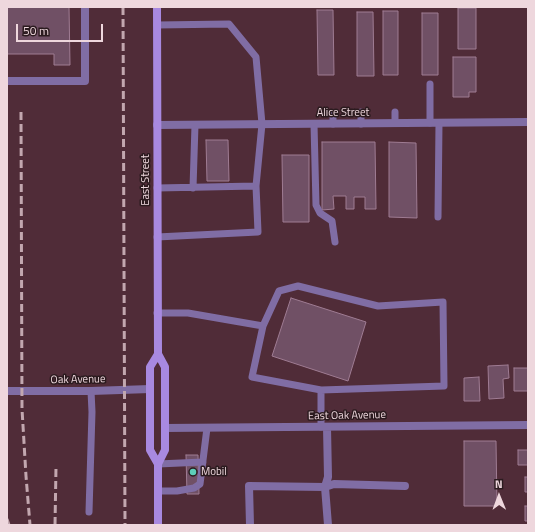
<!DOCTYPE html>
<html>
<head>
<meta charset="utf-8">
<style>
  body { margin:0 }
  #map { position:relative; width:535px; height:532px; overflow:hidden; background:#502c38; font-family:"Titillium Web",sans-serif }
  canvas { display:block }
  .frame { position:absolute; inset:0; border:8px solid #eed7dd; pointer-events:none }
  .north { position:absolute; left:479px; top:476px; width:40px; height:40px; -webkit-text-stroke:3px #2b1b1f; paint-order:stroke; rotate:359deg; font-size:11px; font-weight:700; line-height:16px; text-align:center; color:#eed7dd }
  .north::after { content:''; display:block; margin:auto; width:14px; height:18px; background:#eed7dd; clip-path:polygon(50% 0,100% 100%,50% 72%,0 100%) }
  .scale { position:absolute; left:16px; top:24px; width:87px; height:18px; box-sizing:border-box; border:2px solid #eed7dd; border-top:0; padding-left:5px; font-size:12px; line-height:14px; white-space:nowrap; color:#eed7dd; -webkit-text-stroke:3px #2b1b1f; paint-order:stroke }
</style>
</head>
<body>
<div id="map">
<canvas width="535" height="532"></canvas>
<div class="frame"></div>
<div class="north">N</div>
<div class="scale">50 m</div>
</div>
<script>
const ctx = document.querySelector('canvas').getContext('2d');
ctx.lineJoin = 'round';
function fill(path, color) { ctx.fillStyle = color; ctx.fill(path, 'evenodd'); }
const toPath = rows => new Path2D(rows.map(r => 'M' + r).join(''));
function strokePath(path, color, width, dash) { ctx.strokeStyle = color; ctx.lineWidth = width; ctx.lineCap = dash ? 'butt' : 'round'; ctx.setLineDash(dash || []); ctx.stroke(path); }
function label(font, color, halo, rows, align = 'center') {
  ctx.font = font + ' "Titillium Web",sans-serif'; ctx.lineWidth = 3; ctx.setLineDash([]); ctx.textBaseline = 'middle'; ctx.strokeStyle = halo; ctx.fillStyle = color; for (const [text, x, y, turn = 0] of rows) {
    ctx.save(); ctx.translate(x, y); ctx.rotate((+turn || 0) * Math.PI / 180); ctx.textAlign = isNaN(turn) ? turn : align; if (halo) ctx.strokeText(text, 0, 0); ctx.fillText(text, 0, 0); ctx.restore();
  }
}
const building = toPath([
  [7,7,69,7,70,65,54,65,54,54,7,54,7,7],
  [458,8,476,8,476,49,458,49,458,8],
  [317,10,333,10,334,75,318,75,317,10],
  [383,11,398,11,398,75,383,75,383,11],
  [357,12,373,12,374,76,357,76,357,12],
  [422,13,438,13,438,75,422,75,422,13],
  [453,57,476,57,476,92,469,92,469,97,453,97,453,57],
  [206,140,228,140,229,181,207,181,206,140],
  [322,142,375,142,376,209,365,209,365,197,354,197,354,209,346,209,346,196,333,196,334,209,322,210,322,142],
  [389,142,416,143,417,218,389,217,389,142],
  [282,155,309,155,309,222,283,222,282,155],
  [291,298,366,322,348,381,272,356,291,298],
  [508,365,509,378,503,379,504,398,489,399,488,366,508,365],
  [514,368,528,368,528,391,514,391,514,368],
  [479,377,480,401,464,401,464,378,479,377],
  [464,441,496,441,497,506,464,506,464,441],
  [518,450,528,450,528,465,518,465,518,450],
  [186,455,198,455,199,494,187,494,186,455],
  [525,477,528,477,528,492,525,492,525,477],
  [525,506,528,506,528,521,525,521,525,506]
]);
const service = toPath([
  [157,25,229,24,256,57,262,124,256,186,157,188],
  [430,84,430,123],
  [361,112,361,124],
  [395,112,395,123],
  [333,113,333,124],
  [314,124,316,205,320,213,332,221,335,242],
  [193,188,195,125],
  [438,217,439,123],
  [157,237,258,232,256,186],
  [157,313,188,313,263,326,279,291,298,286,378,306,443,302,444,386,321,390,252,377,263,326],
  [321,390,321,427],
  [158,464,203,462],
  [158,491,177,491,194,488,200,484,207,428],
  [89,512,92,412,91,391]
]);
const minor = toPath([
  [7,81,85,81,85,7],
  [157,125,528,122],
  [7,391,91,391,150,389],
  [327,427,328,477,325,487,328,525],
  [165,428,528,425],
  [250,525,249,486,325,487,334,484,405,486]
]);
const secondary = toPath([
  [157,7,158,354,165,367,165,450,158,464,158,525],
  [158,354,150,367,150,450,158,464]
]);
const rail = toPath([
  [123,7,125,525],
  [21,112,22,409,26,476,30,525],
  [7,519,9,525],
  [55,525,56,467]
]);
const markers = [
  [193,472,4,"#5dceb9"]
];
const streetNames = [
  ["Alice Street",343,113],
  ["East Street",146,180,-90],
  ["Oak Avenue",78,380,-1],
  ["East Oak Avenue",347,416,-1]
];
const poiNames = [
  ["Mobil",201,472]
];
fill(building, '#705065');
strokePath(building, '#9f7c93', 1);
strokePath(service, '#806da4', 7);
strokePath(minor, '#806da4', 8);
strokePath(secondary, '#a889e0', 8);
strokePath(rail, '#c2a7af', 3, [8, 4]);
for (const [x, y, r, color] of markers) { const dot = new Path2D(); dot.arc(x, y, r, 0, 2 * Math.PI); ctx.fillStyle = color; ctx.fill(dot); strokePath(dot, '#2b1b1f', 1.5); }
label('11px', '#eed7dd', '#2b1b1f', streetNames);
label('11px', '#eed7dd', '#2b1b1f', poiNames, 'left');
</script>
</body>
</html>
